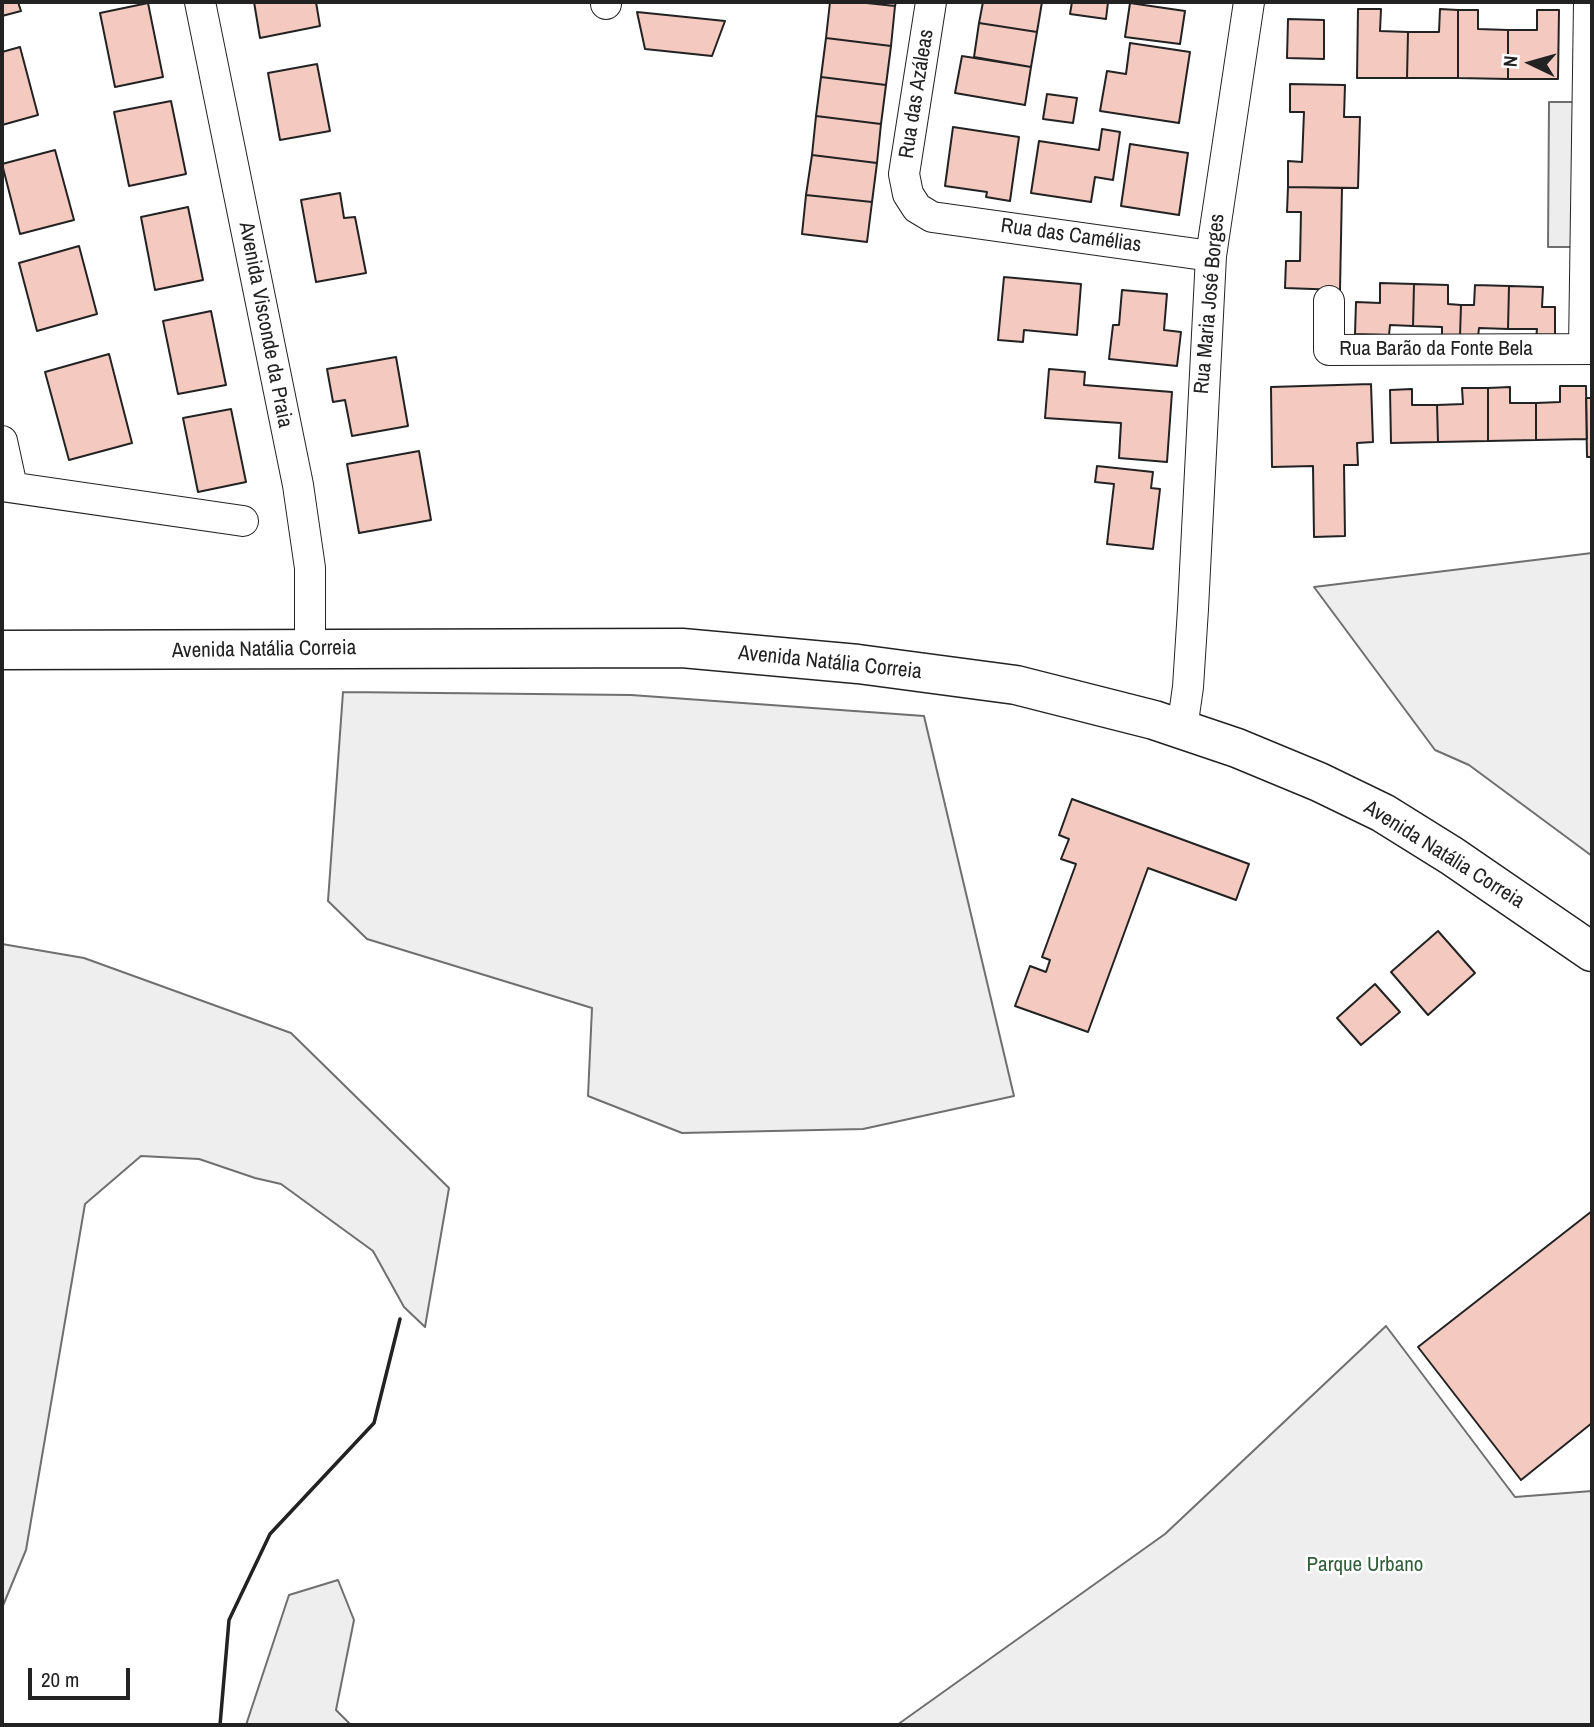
<!DOCTYPE html>
<html>
<head>
<meta charset="utf-8">
<style>
  body { margin:0 }
  #map { position:relative; width:1594px; height:1727px; overflow:hidden; background:#fff; font-family:"Archivo Narrow",sans-serif }
  canvas { display:block }
  .frame { position:absolute; inset:0; border:4px solid #222; pointer-events:none }
  .north { position:absolute; left:1496px; top:28px; width:70px; height:70px; -webkit-text-stroke:5px #fff; paint-order:stroke; rotate:275deg; font-size:19px; font-weight:700; line-height:28px; text-align:center; color:#222 }
  .north::after { content:''; display:block; margin:auto; width:24px; height:32px; background:#222; clip-path:polygon(50% 0,100% 100%,50% 72%,0 100%) }
  .scale { position:absolute; left:28px; top:1668px; width:102px; height:32px; box-sizing:border-box; border:4px solid #222; border-top:0; padding-left:9px; font-size:21px; line-height:24px; white-space:nowrap; color:#222; -webkit-text-stroke:5px #fff; paint-order:stroke }
</style>
</head>
<body>
<div id="map">
<canvas width="1594" height="1727"></canvas>
<div class="frame"></div>
<div class="north">N</div>
<div class="scale">20 m</div>
</div>
<script>
const ctx = document.querySelector('canvas').getContext('2d');
ctx.lineJoin = 'round';
function fill(path, color) { ctx.fillStyle = color; ctx.fill(path, 'evenodd'); }
const toPath = rows => new Path2D(rows.map(r => 'M' + r).join(''));
function strokePath(path, color, width, dash) { ctx.strokeStyle = color; ctx.lineWidth = width; ctx.lineCap = dash ? 'butt' : 'round'; ctx.setLineDash(dash || []); ctx.stroke(path); }
function label(font, color, halo, rows, align = 'center') {
  ctx.font = font + ' "Archivo Narrow",sans-serif'; ctx.lineWidth = 5; ctx.setLineDash([]); ctx.textBaseline = 'middle'; ctx.strokeStyle = halo; ctx.fillStyle = color; for (const [text, x, y, turn = 0] of rows) {
    ctx.save(); ctx.translate(x, y); ctx.rotate((+turn || 0) * Math.PI / 180); ctx.textAlign = isNaN(turn) ? turn : align; if (halo) ctx.strokeText(text, 0, 0); ctx.fillText(text, 0, 0); ctx.restore();
  }
}
const green = toPath([
  [1592,553,1592,856,1469,765,1435,750,1314,587,1592,553],
  [343,692,631,695,924,716,1014,1096,863,1129,682,1133,588,1096,592,1008,367,939,328,901,343,692],
  [2,944,84,958,291,1033,449,1188,425,1327,404,1307,373,1251,281,1184,255,1178,199,1159,141,1156,85,1204,26,1550,2,1608,2,944],
  [1386,1326,1515,1497,1592,1491,1592,1725,897,1725,1165,1534,1386,1326],
  [338,1580,354,1620,336,1710,351,1725,246,1725,289,1595,338,1580]
]);
const parking = toPath([
  [1549,102,1592,102,1592,247,1548,247,1549,102]
]);
const building = toPath([
  [2,2,18,2,21,11,2,16,2,2],
  [254,2,316,2,320,26,260,38,254,2],
  [830,2,857,2,895,6,891,46,826,38,830,2],
  [857,2,896,2,895,6,857,2],
  [983,2,1042,2,1037,32,979,23,983,2],
  [1072,2,1108,2,1106,19,1070,14,1072,2],
  [148,3,163,77,115,87,100,13,148,3],
  [1130,3,1185,11,1180,44,1125,37,1130,3],
  [1358,9,1381,9,1380,31,1408,32,1407,78,1357,78,1358,9],
  [1440,9,1458,10,1458,78,1407,78,1408,32,1439,32,1440,9],
  [1458,10,1478,10,1478,29,1508,30,1508,79,1458,78,1458,10],
  [1537,10,1559,10,1558,79,1508,79,1508,30,1537,30,1537,10],
  [637,12,725,21,712,56,645,49,637,12],
  [1288,19,1324,20,1324,59,1287,58,1288,19],
  [979,23,1037,32,1031,67,974,57,979,23],
  [826,38,891,46,886,85,821,77,826,38],
  [1130,43,1190,52,1179,123,1100,111,1107,71,1126,74,1130,43],
  [20,47,38,115,2,125,2,52,20,47],
  [962,56,1031,67,1025,105,955,93,962,56],
  [317,64,330,131,280,140,268,73,317,64],
  [821,77,886,85,881,124,816,116,821,77],
  [1290,84,1345,85,1344,117,1360,117,1358,188,1288,187,1288,161,1302,162,1304,112,1290,112,1290,84],
  [1047,94,1077,98,1073,123,1043,119,1047,94],
  [171,101,186,174,129,186,114,112,171,101],
  [816,116,881,124,877,163,812,155,816,116],
  [953,127,1019,137,1010,201,986,197,987,192,945,186,953,127],
  [1102,129,1120,132,1113,180,1095,177,1091,202,1031,193,1039,141,1099,150,1102,129],
  [1130,144,1188,153,1179,215,1121,206,1130,144],
  [55,150,74,220,20,234,2,164,55,150],
  [812,155,877,163,872,202,806,195,812,155],
  [1288,187,1342,188,1340,290,1285,288,1286,261,1300,261,1301,212,1287,212,1288,187],
  [340,193,344,218,355,217,366,273,316,282,301,200,340,193],
  [806,195,872,202,867,242,802,234,806,195],
  [188,207,203,280,155,290,141,217,188,207],
  [79,246,97,314,37,331,19,263,79,246],
  [1004,277,1081,284,1077,335,1024,330,1023,342,998,340,1004,277],
  [1380,283,1414,284,1413,326,1390,325,1389,335,1355,334,1356,302,1380,303,1380,283],
  [1414,284,1448,285,1448,304,1461,305,1460,336,1442,336,1442,327,1413,326,1414,284],
  [1475,285,1509,286,1508,329,1479,328,1478,337,1460,336,1461,305,1474,305,1475,285],
  [1509,286,1543,287,1542,307,1555,307,1555,339,1536,338,1537,329,1508,329,1509,286],
  [1122,290,1167,294,1164,330,1181,332,1177,366,1109,359,1113,325,1119,325,1122,290],
  [211,311,226,385,178,394,163,321,211,311],
  [109,354,132,443,69,460,45,372,109,354],
  [396,357,408,426,352,436,345,400,333,402,327,369,396,357],
  [1049,369,1085,372,1084,385,1172,392,1167,462,1119,458,1121,423,1045,418,1049,369],
  [1371,384,1373,442,1357,443,1358,465,1344,465,1345,536,1314,537,1313,466,1272,467,1271,387,1371,384],
  [1560,386,1586,386,1587,439,1536,440,1536,403,1560,402,1560,386],
  [1510,387,1510,403,1536,403,1536,440,1488,441,1488,388,1510,387],
  [1462,388,1488,388,1488,441,1438,442,1437,405,1463,404,1462,388],
  [1412,389,1412,405,1437,405,1438,442,1391,443,1390,390,1412,389],
  [1586,398,1592,398,1592,457,1587,457,1586,398],
  [231,409,246,482,198,492,183,418,231,409],
  [419,451,431,520,359,533,347,464,419,451],
  [1097,466,1153,472,1151,488,1160,489,1153,549,1107,544,1114,484,1095,482,1097,466],
  [1072,799,1249,864,1236,900,1148,868,1088,1032,1015,1006,1030,966,1046,972,1050,960,1042,957,1076,864,1061,859,1069,839,1059,835,1072,799],
  [1438,931,1475,973,1428,1015,1391,972,1438,931],
  [1375,984,1400,1012,1361,1045,1337,1018,1375,984],
  [1592,1211,1592,1423,1521,1480,1418,1347,1592,1211]
]);
const street = toPath([
  [200,2,298,485,310,568,310,650],
  [606,2,606,4],
  [931,2,904,174,908,194,917,208,932,217,1211,256],
  [1329,301,1329,350,1592,349],
  [1584,349,1589,2],
  [2,441,12,487],
  [2,486,243,521],
  [1182,729,1188,687,1193,609,1211,256,1249,2]
]);
const secondary = toPath([
  [2,650,682,648,858,664,1016,685,1154,720,1237,748,1319,782,1383,813,1452,856,1592,952]
]);
const wall = toPath([
  [220,1725,229,1620,270,1534,374,1423,400,1319]
]);
const streetNames = [
  ["Rua das Azáleas",917,94,-81],
  ["Rua das Camélias",1071,236,8],
  ["Rua Maria José Borges",1210,304,-85],
  ["Avenida Visconde da Praia",265,325,79],
  ["Rua Barão da Fonte Bela",1436,349],
  ["Avenida Natália Correia",264,650,-1],
  ["Avenida Natália Correia",830,663,6],
  ["Avenida Natália Correia",1444,855,32]
];
const parkNames = [
  ["Parque Urbano",1365,1565]
];
fill(green, '#eee');
strokePath(green, '#6f6f6f', 2);
fill(parking, '#ededed');
strokePath(parking, '#6f6f6f', 2);
fill(building, '#f3c9c0');
strokePath(building, '#222', 2);
strokePath(street, '#222', 32);
strokePath(secondary, '#222', 41);
strokePath(street, '#fff', 30);
strokePath(secondary, '#fff', 38);
strokePath(wall, '#222', 3.5);
label('21px', '#222', '#fff', streetNames);
label('21px', '#2f5e38', '#fff', parkNames);
</script>
</body>
</html>
